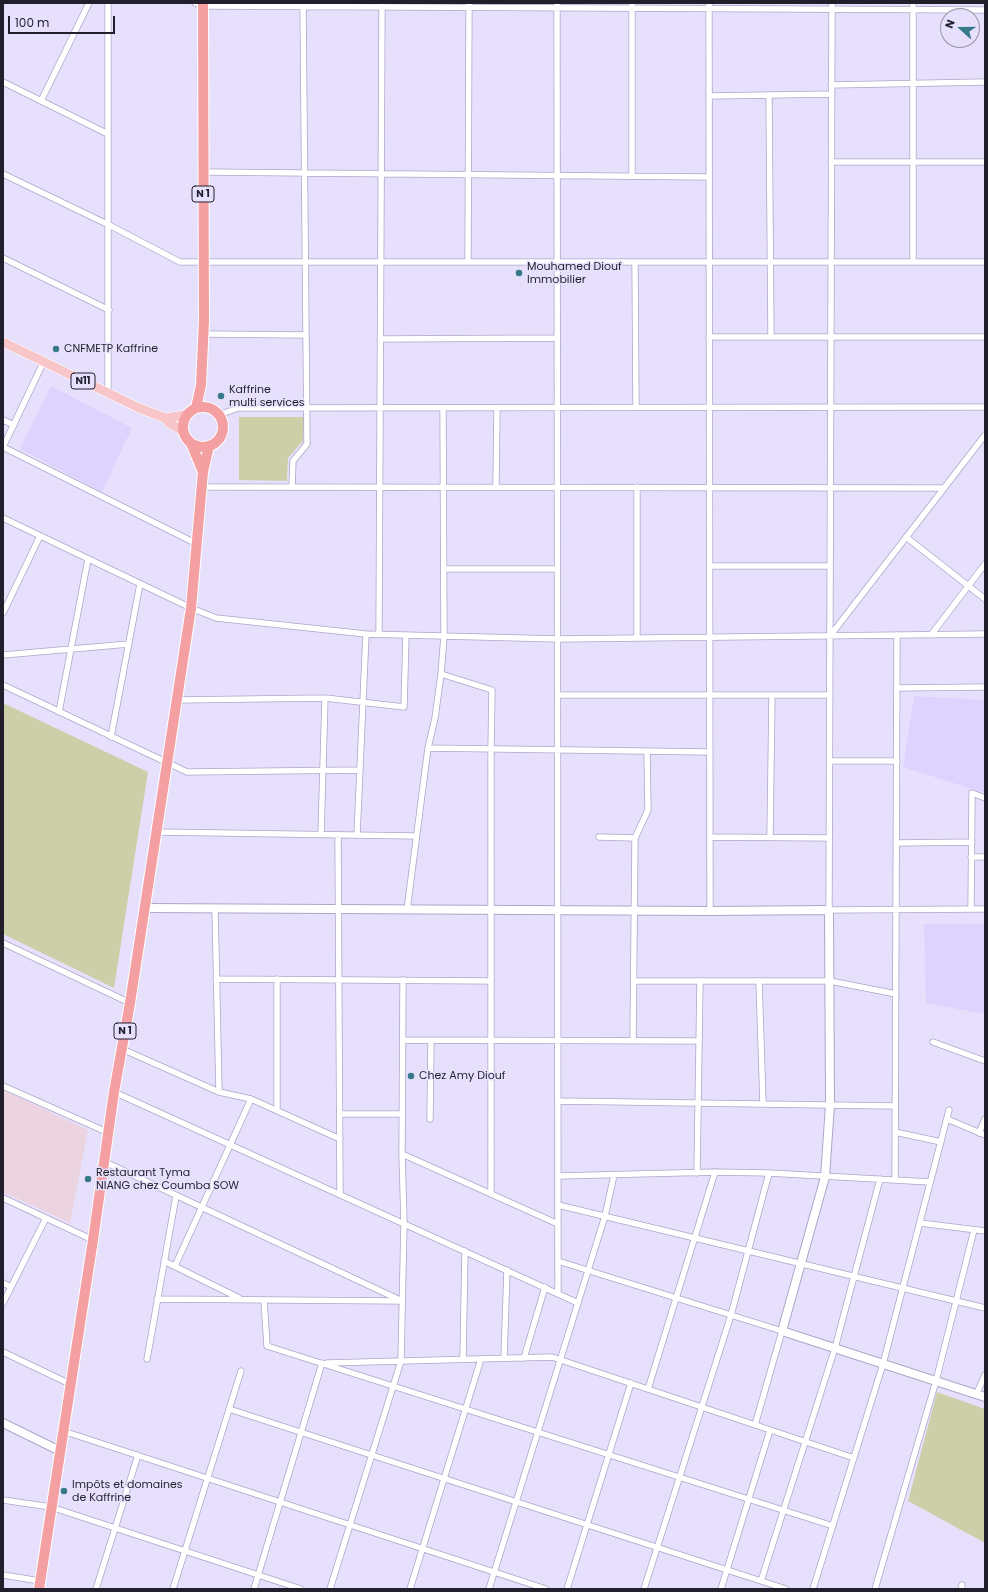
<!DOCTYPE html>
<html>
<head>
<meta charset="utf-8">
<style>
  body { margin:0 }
  #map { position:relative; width:988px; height:1592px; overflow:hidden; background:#e7e0fd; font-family:Poppins,sans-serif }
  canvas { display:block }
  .frame { position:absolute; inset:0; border:4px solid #221f2c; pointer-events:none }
  .north { position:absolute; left:940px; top:8px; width:40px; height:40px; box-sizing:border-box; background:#e7e0fd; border:1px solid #9893a9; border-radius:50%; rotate:291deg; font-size:11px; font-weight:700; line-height:16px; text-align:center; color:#221f2c }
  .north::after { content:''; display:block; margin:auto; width:14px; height:18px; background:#367a8a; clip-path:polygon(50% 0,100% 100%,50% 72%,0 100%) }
  .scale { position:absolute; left:8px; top:16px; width:107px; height:18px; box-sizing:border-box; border:2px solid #221f2c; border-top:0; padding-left:5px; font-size:12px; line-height:14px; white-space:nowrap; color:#221f2c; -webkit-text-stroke:3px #e7e0fd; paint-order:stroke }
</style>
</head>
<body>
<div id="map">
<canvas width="988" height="1592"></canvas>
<div class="frame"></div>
<div class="north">N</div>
<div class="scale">100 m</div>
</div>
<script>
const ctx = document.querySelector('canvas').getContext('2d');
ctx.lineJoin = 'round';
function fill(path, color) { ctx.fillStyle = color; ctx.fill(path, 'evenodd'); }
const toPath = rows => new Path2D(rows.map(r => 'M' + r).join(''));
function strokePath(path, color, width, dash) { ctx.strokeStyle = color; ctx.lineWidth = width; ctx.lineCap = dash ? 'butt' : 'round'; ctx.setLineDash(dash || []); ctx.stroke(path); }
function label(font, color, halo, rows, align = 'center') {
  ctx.font = font + ' Poppins,sans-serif'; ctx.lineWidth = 3; ctx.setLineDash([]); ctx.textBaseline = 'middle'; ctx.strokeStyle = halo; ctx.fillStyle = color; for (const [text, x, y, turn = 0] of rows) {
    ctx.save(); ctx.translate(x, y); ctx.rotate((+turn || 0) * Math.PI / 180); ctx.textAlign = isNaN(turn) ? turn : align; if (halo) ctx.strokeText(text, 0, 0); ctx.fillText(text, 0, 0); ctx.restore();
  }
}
const built = toPath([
  [51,386,132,428,102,492,20,449],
  [914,696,985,700,985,793,903,767],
  [924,924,985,924,985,1014,926,1003]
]);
const medical = toPath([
  [3,1090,88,1130,70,1223,3,1192]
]);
const green = toPath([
  [239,417,304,417,303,441,288,458,287,481,239,480],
  [3,703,148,772,114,988,3,934],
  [937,1392,985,1409,985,1543,908,1501]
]);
const street = toPath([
  [108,3,108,393],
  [195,3,203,6,985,10],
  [557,3,558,1294],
  [709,3,710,911],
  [832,3,829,910,985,909],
  [3,82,108,134],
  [831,85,985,82],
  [769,95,771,337],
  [709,96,831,94],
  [41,101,89,3],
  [831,162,985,162],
  [203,172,709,177],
  [3,174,109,225,180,262,985,262],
  [632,176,632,3],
  [3,258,109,310],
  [468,262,469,3],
  [635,262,636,407],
  [913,262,913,3],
  [203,334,306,335],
  [709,337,985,337],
  [380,339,557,338],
  [44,361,3,447,197,544],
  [219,415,238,408,985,407],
  [3,420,14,425],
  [202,487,944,488],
  [292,487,293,461,307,444,303,3],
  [496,487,497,408],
  [3,518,191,608,216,618,366,634,558,639,985,634],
  [906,537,985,599],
  [710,566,830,566],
  [444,569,557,569],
  [3,613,40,536],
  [379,634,382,3],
  [931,635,985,564],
  [830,636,985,435],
  [637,638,637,487],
  [3,655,129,644],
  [441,674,492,690,491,749,491,1194],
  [3,685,187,772,360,770],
  [897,688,985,687],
  [558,695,830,695],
  [177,700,325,698,404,707,406,635],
  [59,712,88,559],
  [111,737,140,584],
  [428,748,710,752],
  [830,761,897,761],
  [156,832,416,836],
  [321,835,325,698],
  [338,835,340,1194],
  [357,835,366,634],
  [599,837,635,838],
  [710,837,829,838],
  [770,837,772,695],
  [896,843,972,842],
  [971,857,985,857],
  [215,909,219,1092],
  [971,909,972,793,985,798],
  [407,910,428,748,435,718,441,674,444,636,443,408],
  [3,943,130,1003],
  [216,979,491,981],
  [277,979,277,1110],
  [634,981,830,981,896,994],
  [759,981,763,1104],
  [403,1040,699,1041],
  [633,1041,635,838,648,810,647,751],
  [933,1042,985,1061],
  [122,1049,219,1092,251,1099,340,1139],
  [3,1086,109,1133],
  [114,1092,578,1303],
  [558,1101,895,1106],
  [340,1114,402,1114],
  [430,1119,431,1040],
  [947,1119,985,1135],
  [895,1132,941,1142],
  [979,1133,985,1119],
  [402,1154,558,1224],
  [105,1162,402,1301],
  [697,1173,700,981],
  [558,1176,715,1172,769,1173,930,1182],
  [895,1180,897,635],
  [3,1198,93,1240],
  [558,1205,985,1308],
  [920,1223,985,1231],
  [164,1261,239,1298],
  [558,1261,782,1331,755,1425],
  [175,1266,251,1099],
  [3,1283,11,1287],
  [157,1299,399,1301],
  [264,1300,267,1346,833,1526],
  [3,1303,46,1218],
  [3,1352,70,1384],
  [504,1358,507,1270],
  [524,1358,545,1287],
  [147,1359,176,1196],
  [463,1359,465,1251],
  [327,1363,552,1357,854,1458],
  [648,1389,715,1172],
  [976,1395,985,1375],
  [229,1409,786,1589],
  [63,1431,546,1589],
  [3,1500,51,1507,301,1589],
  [3,1575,40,1581],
  [761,1581,835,1348,880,1179],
  [96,1589,138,1455],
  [173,1589,241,1371],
  [254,1589,322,1363],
  [330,1589,401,1361,404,1223,402,1154,403,980],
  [410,1589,481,1359],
  [489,1589,605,1216,614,1175],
  [567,1589,631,1383],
  [644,1589,731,1315,769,1173],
  [721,1589,770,1430],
  [813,1589,883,1364,949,1110],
  [875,1589,936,1381,974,1230],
  [961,1589,962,1585]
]);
const secondary = toPath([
  [144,908,710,911,829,910,830,1105,825,1177,782,1331,985,1397],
  [3,1423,60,1451]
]);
const primary = toPath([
  [3,342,139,408,165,418,169,423,183,431],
  [165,418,186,415]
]);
const highway = toPath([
  '183 427a20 20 0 1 1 40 0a20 20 0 1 1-40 0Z',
  [196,408,201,385,204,321,203,3],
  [191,443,203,472],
  [39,1589,93,1240,114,1092,130,1003,191,608,203,472,209,446]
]);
const markers = [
  [519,273,4,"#367a8a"],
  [56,349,4,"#367a8a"],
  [221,396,4,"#367a8a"],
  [411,1076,4,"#367a8a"],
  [88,1179,4,"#367a8a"],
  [64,1491,4,"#367a8a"]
];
const shields = [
  [203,194,22],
  [83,381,24],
  [125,1031,22]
];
const shieldNames = [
  ["N 1",203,194],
  ["N11",83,381],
  ["N 1",125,1031]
];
const poiNames = [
  ["Mouhamed Diouf",527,267],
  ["Immobilier",527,280],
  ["CNFMETP Kaffrine",64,349],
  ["Kaffrine",229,390],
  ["multi services",229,403],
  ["Chez Amy Diouf",419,1076],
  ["Restaurant Tyma",96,1173],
  ["NIANG chez Coumba SOW",96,1186],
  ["Impôts et domaines",72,1485],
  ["de Kaffrine",72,1498]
];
fill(built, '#ded3fe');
fill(medical, '#ebd4e0');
fill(green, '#cdcfa9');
strokePath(street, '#ada5c7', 7);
strokePath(secondary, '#ada5c7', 10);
strokePath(primary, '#fff', 10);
strokePath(highway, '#fff', 12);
strokePath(street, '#fff', 5.5);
strokePath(secondary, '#fff', 8);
strokePath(primary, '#f8c6c8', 9);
strokePath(highway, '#f4a0a3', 10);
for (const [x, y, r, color] of markers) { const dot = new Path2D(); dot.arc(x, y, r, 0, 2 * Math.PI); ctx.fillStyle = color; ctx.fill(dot); strokePath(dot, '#e7e0fd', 1.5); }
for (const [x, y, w] of shields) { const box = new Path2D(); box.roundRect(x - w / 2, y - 8, w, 16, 3); ctx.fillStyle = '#e7e0fd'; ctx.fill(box); strokePath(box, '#221f2c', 1); }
label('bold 10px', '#221f2c', null, shieldNames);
label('11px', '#221f2c', '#e7e0fd', poiNames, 'left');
</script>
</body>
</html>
